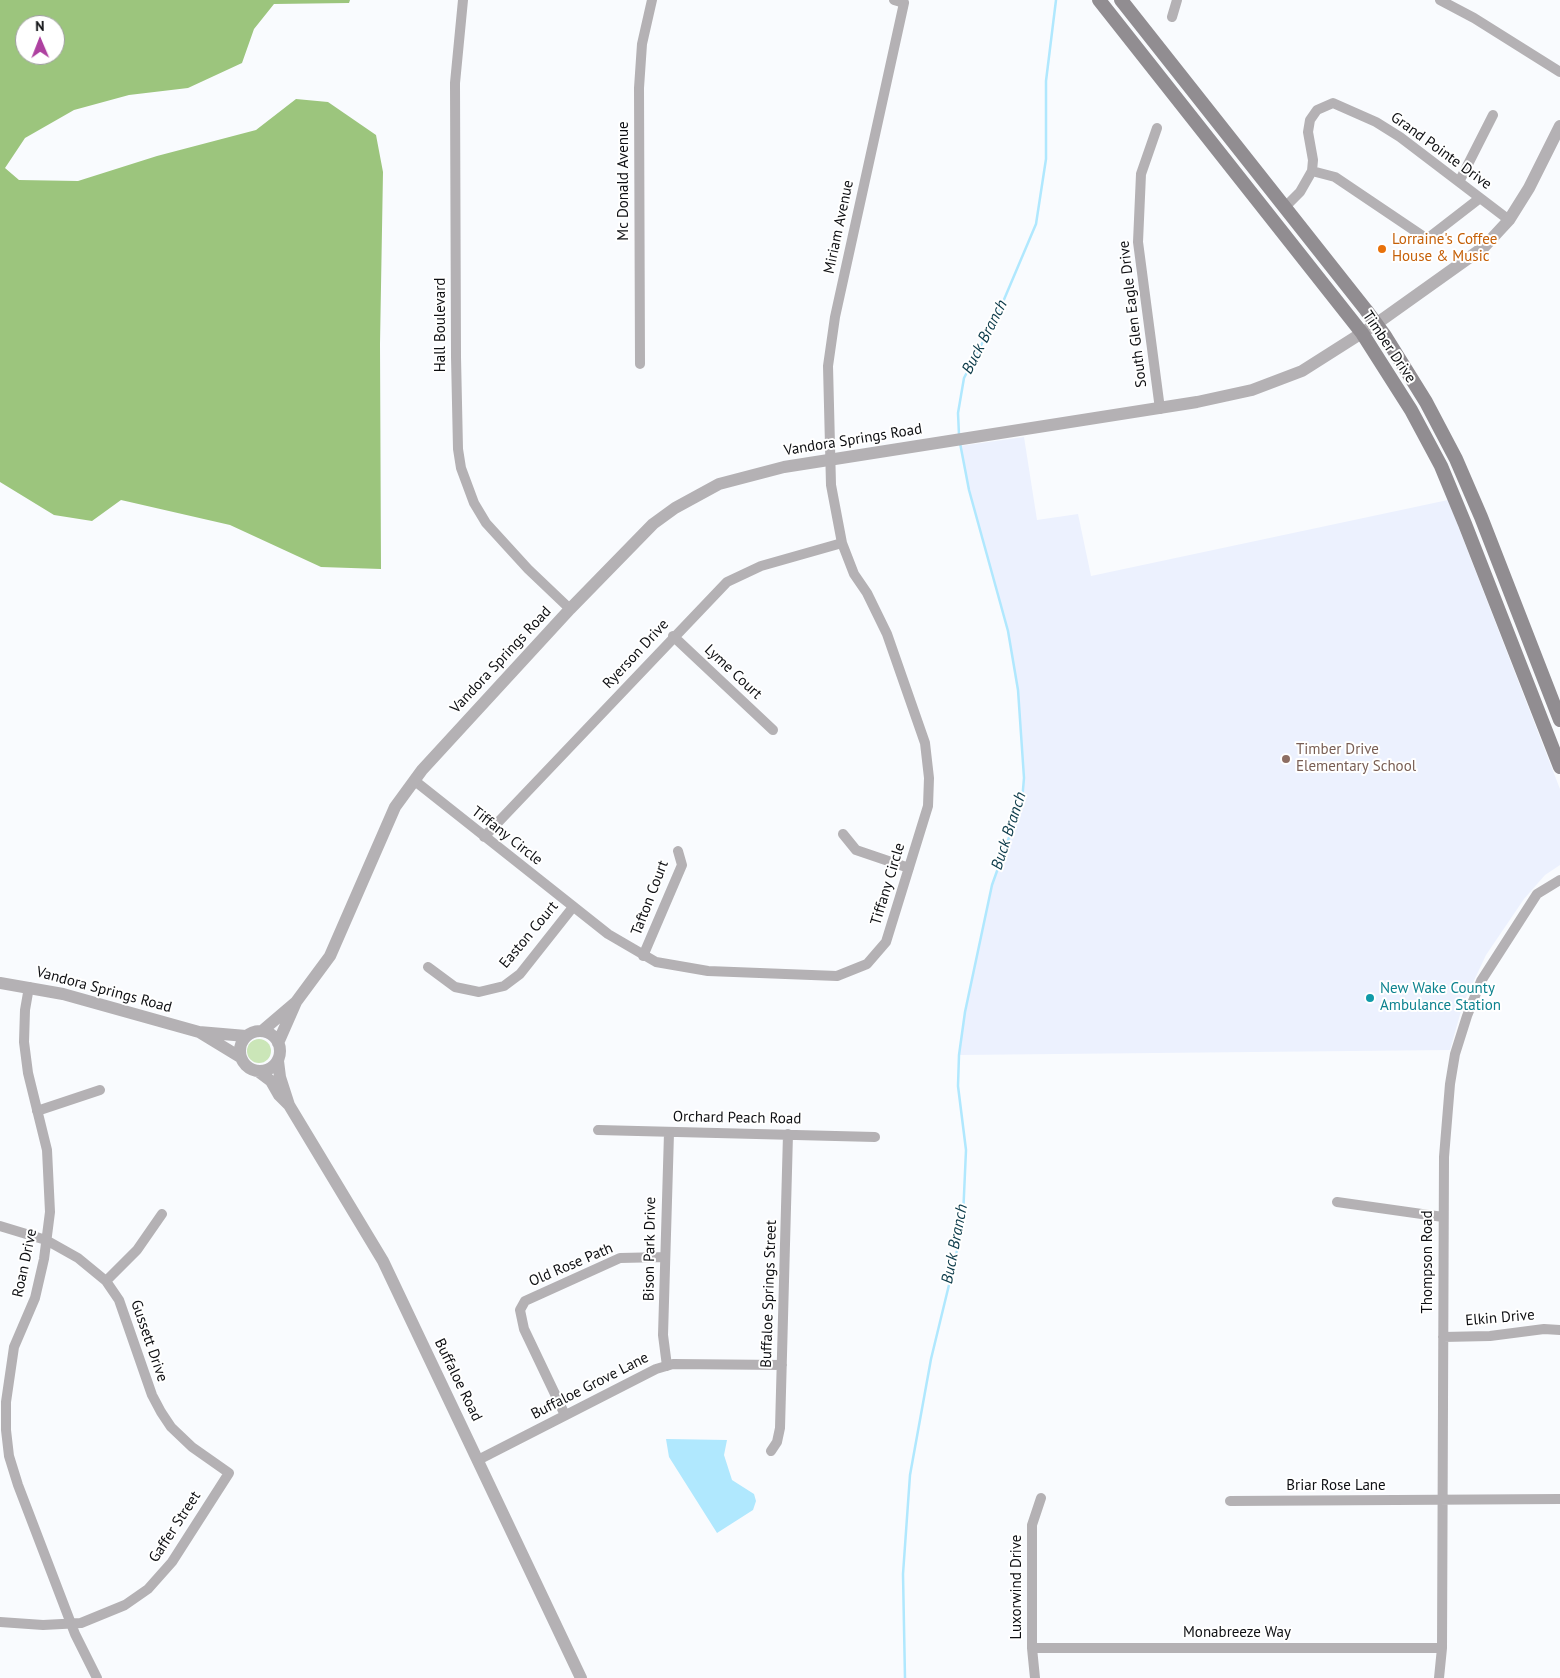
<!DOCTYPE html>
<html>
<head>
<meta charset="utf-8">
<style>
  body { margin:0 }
  #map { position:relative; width:1560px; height:1678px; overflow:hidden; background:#f9fbfe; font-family:"PT Sans",sans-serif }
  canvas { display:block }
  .north { position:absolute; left:15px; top:15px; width:50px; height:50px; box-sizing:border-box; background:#fff; border:1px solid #9f9fa0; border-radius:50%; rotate:359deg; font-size:14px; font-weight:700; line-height:20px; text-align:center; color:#0e0f12 }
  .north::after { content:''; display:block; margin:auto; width:18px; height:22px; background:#ae41a0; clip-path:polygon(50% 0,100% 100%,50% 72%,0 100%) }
</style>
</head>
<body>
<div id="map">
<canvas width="1560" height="1678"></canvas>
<div class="north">N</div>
</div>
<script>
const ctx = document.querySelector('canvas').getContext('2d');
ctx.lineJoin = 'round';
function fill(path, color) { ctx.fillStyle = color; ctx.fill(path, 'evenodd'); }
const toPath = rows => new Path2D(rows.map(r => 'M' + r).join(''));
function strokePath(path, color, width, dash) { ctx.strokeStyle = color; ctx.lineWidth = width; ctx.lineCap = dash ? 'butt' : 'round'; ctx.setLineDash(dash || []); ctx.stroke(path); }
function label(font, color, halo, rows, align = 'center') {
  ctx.font = font + ' "PT Sans",sans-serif'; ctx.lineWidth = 4; ctx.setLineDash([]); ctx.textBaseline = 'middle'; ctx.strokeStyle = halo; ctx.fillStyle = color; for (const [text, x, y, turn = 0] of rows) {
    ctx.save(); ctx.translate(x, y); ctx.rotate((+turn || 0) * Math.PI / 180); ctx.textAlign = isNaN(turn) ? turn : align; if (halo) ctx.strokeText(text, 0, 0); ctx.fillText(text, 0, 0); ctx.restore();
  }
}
const built = toPath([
  [1024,437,1037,520,1078,514,1091,576,1448,500,1560,789,1560,865,1545,875,1524,899,1486,955,1463,1004,1450,1050,959,1055,965,1012,992,885,1022,801,1024,778,1018,690,1008,631,969,490,960,446]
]);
const green = toPath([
  '247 1051a12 12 0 1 1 24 0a12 12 0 1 1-24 0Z'
]);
const forest = toPath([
  [0,0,350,0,349,3,274,4,254,29,242,63,188,88,129,95,74,110,25,138,5,168,19,180,78,181,157,156,256,130,296,99,328,102,376,135,383,172,380,344,381,569,321,567,230,525,121,500,92,521,54,515,0,482],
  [25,25,55,25,55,55,25,55]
]);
const water = toPath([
  [666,1439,727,1440,724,1455,732,1480,754,1494,756,1501,753,1510,717,1533,669,1457]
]);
const stream = toPath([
  [959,435,958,413,964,378,1000,309,1036,224,1046,159,1046,81,1056,0],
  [905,1678,903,1574,910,1475,931,1359,956,1256,963,1217,966,1150,958,1086,959,1055,965,1012,992,885,1022,801,1024,778,1018,690,1008,631,969,490,960,443]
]);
const minor = toPath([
  [463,0,455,83,456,357,458,449,461,468,474,503,486,523,528,569,570,609],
  [1440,0,1474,18,1560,72],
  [1172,17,1177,0],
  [1157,128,1141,174,1138,242,1160,409],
  [1312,171,1335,177,1427,239,1480,198],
  [1459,182,1493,115],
  [1284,208,1300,192,1312,171,1313,160,1308,132,1310,120,1317,110,1333,103,1376,122,1400,137,1509,220],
  [640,364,639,88,642,44,652,0],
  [673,636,773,730],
  [415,781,608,934,656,962,708,971,837,976,867,964,886,942,928,806,929,778,925,743,887,634,867,593,854,574,842,543,831,485,828,366,835,317,904,3,894,0],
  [843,834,856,850,909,868],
  [484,837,727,582,761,566,842,543],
  [643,956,682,865,678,851],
  [428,967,455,987,479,992,504,986,520,974,573,907],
  [29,987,25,1010,24,1042,28,1073,47,1150,50,1212,44,1259,35,1298,14,1347,6,1402,6,1430,9,1456,18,1485,75,1634,97,1678],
  [37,1111,100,1090],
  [598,1130,875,1137],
  [1337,1202,1443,1217],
  [0,1226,46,1240,78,1258,106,1281,119,1300,152,1395,161,1412,171,1427,192,1447,229,1473,172,1562,148,1589,125,1605,81,1623,43,1625,0,1622],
  [106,1281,137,1250,162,1214],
  [1443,1337,1490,1336,1544,1329,1560,1330],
  [667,1366,663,1335,669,1133],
  [565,1415,524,1329,520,1310,525,1301,620,1258,665,1257],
  [771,1451,777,1442,780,1428,788,1134],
  [478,1460,656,1369,673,1364,782,1365],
  [1230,1501,1560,1499],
  [1032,1648,1442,1648],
  [1035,1678,1032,1648,1032,1525,1041,1498],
  [1439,1678,1442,1648,1444,1157,1450,1084,1455,1054,1467,1016,1481,981,1537,894,1560,880]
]);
const tertiary = toPath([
  [0,983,63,994,199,1032,246,1036],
  '240 1051a20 20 0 1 1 40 0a20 20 0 1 1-40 0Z',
  [262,1031,296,1002,330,956,395,807,422,770,570,609,653,524,675,508,719,484,784,467,1197,402,1252,390,1302,371,1376,324,1484,247,1509,220,1529,188,1560,126],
  [199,1032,240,1057],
  [278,1043,296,1002],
  [278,1061,280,1077,289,1105],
  [259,1072,271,1081,279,1095,289,1105,383,1261,581,1678]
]);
const secondary = toPath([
  [1099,0,1362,333,1411,410,1441,466,1465,524,1560,767],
  [1121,0,1366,310,1385,336,1426,402,1456,459,1481,517,1560,720]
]);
const markers = [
  [1382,249,5,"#e8710a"],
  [1286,759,5,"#8d6e63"],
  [1370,998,5,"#0f9aa8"]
];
const streetNames = [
  ["Grand Pointe Drive",1441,151,36],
  ["Mc Donald Avenue",624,181,-90],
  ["Miriam Avenue",839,227,-78],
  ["South Glen Eagle Drive",1133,314,-97],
  ["Hall Boulevard",441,325,-90],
  ["Timber Drive",1389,347,56],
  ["Vandora Springs Road",853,440,-9],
  ["Ryerson Drive",636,654,-47],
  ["Vandora Springs Road",501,660,-47],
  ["Lyme Court",733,672,43],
  ["Tiffany Circle",507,836,38],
  ["Tiffany Circle",888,884,-73],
  ["Tafton Court",650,898,-69],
  ["Easton Court",529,935,-50],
  ["Vandora Springs Road",104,990,15],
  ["Orchard Peach Road",737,1118,1],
  ["Bison Park Drive",650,1249,-89],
  ["Thompson Road",1428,1262,-90],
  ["Roan Drive",25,1263,-78],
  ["Old Rose Path",571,1265,-23],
  ["Buffaloe Springs Street",769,1294,-88],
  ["Elkin Drive",1500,1318,-5],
  ["Gussett Drive",149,1341,71],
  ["Buffaloe Road",458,1380,64],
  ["Buffaloe Grove Lane",590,1386,-27],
  ["Briar Rose Lane",1336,1486],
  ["Gaffer Street",175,1527,-57],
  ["Luxorwind Drive",1017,1587,-90],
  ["Monabreeze Way",1237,1633]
];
const foodNames = [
  ["Lorraine's Coffee",1392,240],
  ["House & Music",1392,257]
];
const educationNames = [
  ["Timber Drive",1296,750],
  ["Elementary School",1296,767]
];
const cultureNames = [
  ["New Wake County",1380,989],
  ["Ambulance Station",1380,1006]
];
const waterNames = [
  ["Buck Branch",985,337,-63],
  ["Buck Branch",1009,831,-72],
  ["Buck Branch",955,1244,-79]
];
fill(built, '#ecf1fe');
fill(green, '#cbe6b8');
fill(forest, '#9cc57d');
fill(water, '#b0e8fe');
strokePath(stream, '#b0e8fe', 2.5);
strokePath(minor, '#b4b1b4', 10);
strokePath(tertiary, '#b4b1b4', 12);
strokePath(secondary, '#918d91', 14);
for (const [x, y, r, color] of markers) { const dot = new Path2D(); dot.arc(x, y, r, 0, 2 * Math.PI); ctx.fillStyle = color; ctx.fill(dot); strokePath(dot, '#fff', 2); }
label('15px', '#0e0f12', '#fff', streetNames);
label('15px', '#c56008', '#fff', foodNames, 'left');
label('15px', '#785e54', '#fff', educationNames, 'left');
label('15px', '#0d838f', '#fff', cultureNames, 'left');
label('italic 16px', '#0b3a49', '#fff', waterNames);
</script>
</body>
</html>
